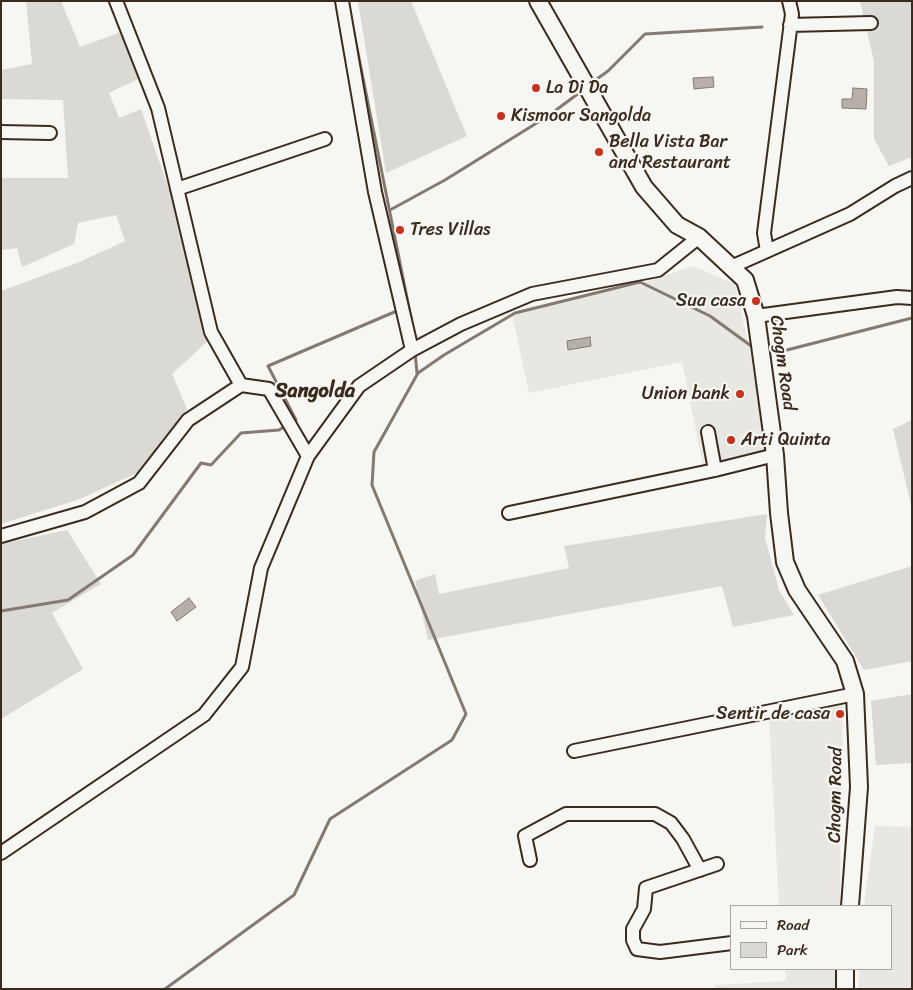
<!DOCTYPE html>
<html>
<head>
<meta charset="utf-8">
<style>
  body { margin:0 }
  #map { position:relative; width:913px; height:990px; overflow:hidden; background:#f6f6f2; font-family:Sriracha,sans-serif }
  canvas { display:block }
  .frame { position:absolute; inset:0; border:2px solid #3b2a1e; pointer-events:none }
  .legend { position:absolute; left:730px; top:905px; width:162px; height:65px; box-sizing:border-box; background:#f6f6f2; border:1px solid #aba49d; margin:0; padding:6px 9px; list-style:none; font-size:15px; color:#3b2a1e }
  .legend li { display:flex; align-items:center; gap:10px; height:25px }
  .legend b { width:25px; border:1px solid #aba49d }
</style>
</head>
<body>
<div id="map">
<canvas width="913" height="990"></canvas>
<div class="frame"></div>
<ul class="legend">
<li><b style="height:6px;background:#f6f6f2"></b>Road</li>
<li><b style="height:14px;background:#dad9d3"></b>Park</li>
</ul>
</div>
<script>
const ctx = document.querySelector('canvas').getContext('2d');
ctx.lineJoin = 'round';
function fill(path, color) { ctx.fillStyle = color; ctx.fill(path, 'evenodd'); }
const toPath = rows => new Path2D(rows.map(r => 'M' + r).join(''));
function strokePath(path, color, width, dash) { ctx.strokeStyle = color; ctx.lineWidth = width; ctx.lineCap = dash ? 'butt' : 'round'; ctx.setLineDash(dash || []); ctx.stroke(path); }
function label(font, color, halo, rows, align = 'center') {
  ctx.font = font + ' Sriracha,sans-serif'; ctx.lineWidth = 4.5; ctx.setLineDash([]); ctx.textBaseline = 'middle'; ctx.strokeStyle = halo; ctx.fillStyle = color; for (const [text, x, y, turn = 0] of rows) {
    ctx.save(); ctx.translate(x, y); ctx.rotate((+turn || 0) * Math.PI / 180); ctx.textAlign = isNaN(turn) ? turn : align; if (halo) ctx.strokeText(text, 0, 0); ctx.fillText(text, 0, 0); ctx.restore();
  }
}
const built = toPath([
  [693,266,735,284,749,349,768,453,703,465,682,362,529,393,512,314,637,285],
  [843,702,841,808,840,906,779,906,769,716],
  [875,826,912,827,912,989,858,989,859,969,892,969,892,906,864,906],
  [785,969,837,969,836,989,715,989,715,985,786,981]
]);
const green = toPath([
  [26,1,61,1,80,47,121,32,140,78,109,93,119,118,141,109,173,201,209,340,172,374,187,409,139,472,80,499,1,524,1,291,77,263,125,241,116,215,78,223,74,244,22,267,17,248,1,250,1,178,68,178,63,100,1,99,1,70,32,64],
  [359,1,411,1,467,136,386,173,358,2],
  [860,1,912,1,912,157,889,166,874,139,874,62],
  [912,420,912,509,893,429],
  [767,514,765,538,779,590,794,615,733,627,722,586,428,640,415,581,435,574,439,594,569,568,564,546],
  [67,530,101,584,52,613,83,669,1,719,1,544],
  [912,566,912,661,864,670,818,595],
  [912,694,912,763,876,765,871,701]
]);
const water = toPath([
  [713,77,714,87,694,89,693,78,713,77],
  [853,88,867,89,866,109,842,108,842,99,852,99,853,88],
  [590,337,591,346,568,350,567,341,590,337],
  [189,598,196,607,177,621,171,612,189,598]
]);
const stream = toPath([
  [351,18,413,328],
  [590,84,608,71,645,34,762,27],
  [390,210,445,180,548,116,583,90],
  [765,350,779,352,912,318],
  [415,352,417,373],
  [293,422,296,420,268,366,399,310],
  [1,611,68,600,133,555,201,463,211,465,241,433,279,430,287,425],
  [165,989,294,895,330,819,452,740,466,714,372,485,374,452,418,373,444,355,515,313,640,282,710,316,754,348]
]);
const minor = toPath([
  [116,1,158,108,211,332,241,385,269,389,308,456],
  [342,1,375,192,412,350],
  [790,25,871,23],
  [1,132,50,133],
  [177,189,325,139],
  [767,251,764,233,792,14,789,1],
  [731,267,850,214,895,186,912,178],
  [756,316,897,297,912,298],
  [708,432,715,470],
  [509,513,715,470,775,455],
  [1,536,85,512,139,483,188,420,241,385],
  [574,751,855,694],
  [1,853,204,715,242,667,261,568,308,456,359,386,412,350,461,324,532,294,658,270,699,237],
  [530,860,525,836,566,814,655,814,671,823,683,839,700,870],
  [717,864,646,888,644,909,633,929,633,940,637,949,660,952,732,943]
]);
const major = toPath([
  [538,1,644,187,677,225,699,237,745,280,756,316,775,455,779,513,785,562,797,590,845,661,855,694,859,787,850,906],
  [845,989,845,969]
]);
const markers = [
  [536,88,5,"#c8321e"],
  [501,116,5,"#c8321e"],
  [599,152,5,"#c8321e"],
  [400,230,5,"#c8321e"],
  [756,301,5,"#c8321e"],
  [740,394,5,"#c8321e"],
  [731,440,5,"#c8321e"],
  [840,714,5,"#c8321e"]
];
const poiNames = [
  ["La Di Da",546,88],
  ["Kismoor Sangolda",511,116],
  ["Bella Vista Bar",609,142],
  ["and Restaurant",609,163],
  ["Tres Villas",410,230],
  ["Sua casa",746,301,"right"],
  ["Union bank",730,394,"right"],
  ["Arti Quinta",741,440],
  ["Sentir de casa",830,714,"right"]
];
const streetNames = [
  ["Chogm Road",782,363,82],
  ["Chogm Road",836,795,-89]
];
const quarterNames = [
  ["Sangolda",315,392]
];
fill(built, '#e8e7e2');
fill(green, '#dad9d3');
fill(water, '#b6b0a9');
strokePath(water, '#857a71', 1);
strokePath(stream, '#857a71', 3);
strokePath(minor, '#3b2a1e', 16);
strokePath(major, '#3b2a1e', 20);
strokePath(minor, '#f6f6f2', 12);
strokePath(major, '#f6f6f2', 16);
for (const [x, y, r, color] of markers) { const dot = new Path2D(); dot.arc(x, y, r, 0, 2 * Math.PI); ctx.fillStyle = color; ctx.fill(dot); strokePath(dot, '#f6f6f2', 2); }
label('18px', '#3b2a1e', '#f6f6f2', poiNames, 'left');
label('18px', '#3b2a1e', '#f6f6f2', streetNames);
label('bold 20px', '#3b2a1e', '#f6f6f2', quarterNames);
</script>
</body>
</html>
